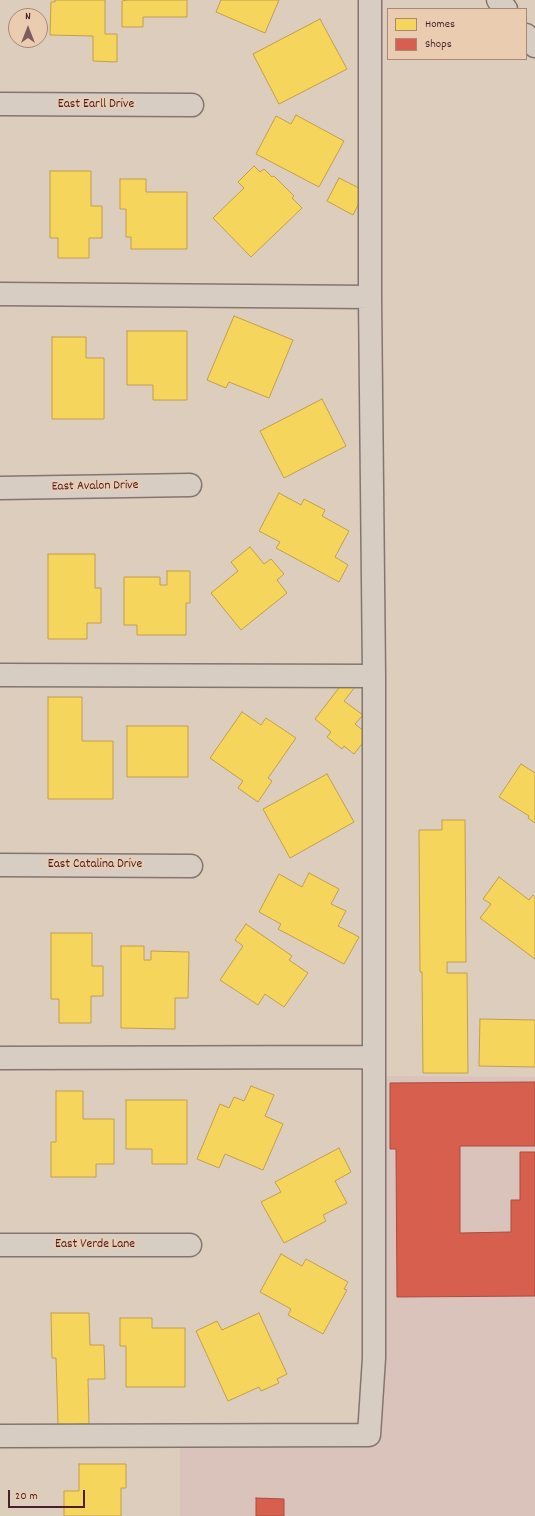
<!DOCTYPE html>
<html>
<head>
<meta charset="utf-8">
<style>
  body { margin:0 }
  #map { position:relative; width:535px; height:1516px; overflow:hidden; background:#ddcdbd; font-family:Dekko,sans-serif }
  canvas { display:block }
  .legend { position:absolute; left:387px; top:8px; width:140px; height:52px; box-sizing:border-box; background:#eacdb0; border:1px solid #aa877b; margin:0; padding:5px 7px; list-style:none; font-size:12px; color:#4a1f2b }
  .legend li { display:flex; align-items:center; gap:8px; height:20px }
  .legend b { width:20px; border:1px solid #aa877b }
  .north { position:absolute; left:8px; top:8px; width:40px; height:40px; box-sizing:border-box; background:#eacdb0; border:1px solid #aa877b; border-radius:50%; rotate:0deg; font-size:11px; font-weight:700; line-height:16px; text-align:center; color:#4a1f2b }
  .north::after { content:''; display:block; margin:auto; width:14px; height:18px; background:#7d5c5e; clip-path:polygon(50% 0,100% 100%,50% 72%,0 100%) }
  .scale { position:absolute; left:8px; top:1490px; width:77px; height:18px; box-sizing:border-box; border:2px solid #4a1f2b; border-top:0; padding-left:5px; font-size:12px; line-height:14px; white-space:nowrap; color:#4a1f2b; -webkit-text-stroke:3px #eacdb0; paint-order:stroke }
</style>
</head>
<body>
<div id="map">
<canvas width="535" height="1516"></canvas>
<ul class="legend">
<li><b style="height:11px;background:#f6d55c"></b>Homes</li>
<li><b style="height:11px;background:#d6604d"></b>Shops</li>
</ul>
<div class="north">N</div>
<div class="scale">20 m</div>
</div>
<script>
const ctx = document.querySelector('canvas').getContext('2d');
ctx.lineJoin = 'round';
function fill(path, color) { ctx.fillStyle = color; ctx.fill(path, 'evenodd'); }
const toPath = rows => new Path2D(rows.map(r => 'M' + r).join(''));
function strokePath(path, color, width, dash) { ctx.strokeStyle = color; ctx.lineWidth = width; ctx.lineCap = dash ? 'butt' : 'round'; ctx.setLineDash(dash || []); ctx.stroke(path); }
function label(font, color, halo, rows, align = 'center') {
  ctx.font = font + ' Dekko,sans-serif'; ctx.lineWidth = 4; ctx.setLineDash([]); ctx.textBaseline = 'middle'; ctx.strokeStyle = halo; ctx.fillStyle = color; for (const [text, x, y, turn = 0] of rows) {
    ctx.save(); ctx.translate(x, y); ctx.rotate((+turn || 0) * Math.PI / 180); ctx.textAlign = isNaN(turn) ? turn : align; if (halo) ctx.strokeText(text, 0, 0); ctx.fillText(text, 0, 0); ctx.restore();
  }
}
const built = toPath([
  [384,1076,535,1077,535,1516,180,1516,180,1445,381,1440]
]);
const homes = toPath([
  [55,0,105,0,105,34,117,34,117,62,93,61,93,36,50,35,51,2,55,2,55,0],
  [127,0,187,0,187,17,143,17,143,27,122,27,122,1,127,0],
  [221,0,279,0,265,33,216,12,221,0],
  [320,19,347,69,279,104,253,54,320,19],
  [296,115,344,141,319,187,256,154,276,116,291,124,296,115],
  [254,166,260,172,264,169,272,177,274,176,294,196,292,198,302,208,251,257,213,218,244,188,238,182,254,166],
  [50,171,91,171,91,206,102,206,102,238,89,238,89,258,58,258,58,238,50,238,50,171],
  [339,178,365,191,353,215,327,201,339,178],
  [120,179,146,179,146,192,187,192,187,249,131,249,131,237,126,237,126,209,120,209,120,179],
  [234,316,293,340,269,398,229,382,226,388,207,380,234,316],
  [127,331,187,331,187,400,153,400,153,385,127,385,127,331],
  [52,337,86,337,86,358,104,358,104,419,52,419,52,337],
  [322,399,346,446,284,478,260,431,322,399],
  [279,493,301,505,304,499,325,510,322,516,349,531,335,557,348,565,339,582,276,548,280,542,259,531,279,493],
  [250,547,264,564,271,559,284,574,277,580,287,593,241,630,211,593,238,571,231,562,250,547],
  [48,554,95,554,95,588,101,588,101,623,87,623,87,639,48,639,48,554],
  [167,571,190,571,190,603,186,603,186,635,137,635,137,625,124,625,124,577,160,577,160,585,167,585,167,571],
  [345,680,355,687,344,701,363,715,355,724,369,735,354,754,344,746,342,749,327,737,331,732,315,719,345,680],
  [48,697,82,697,82,741,113,741,113,799,48,799,48,697],
  [242,712,261,725,266,718,296,738,268,778,272,781,258,802,238,788,243,781,210,758,242,712],
  [127,726,188,726,188,777,127,777,127,726],
  [521,764,535,773,535,823,528,818,529,816,499,797,521,764],
  [327,774,354,822,290,858,263,809,327,774],
  [442,820,465,820,466,962,447,962,447,973,467,973,468,1073,423,1073,422,972,420,972,419,830,442,830,442,820],
  [309,873,339,889,331,904,346,911,338,926,359,937,344,964,278,929,281,924,259,912,279,874,302,887,309,873],
  [499,877,529,900,533,895,535,897,535,959,480,918,491,904,483,899,499,877],
  [246,924,292,956,289,960,308,973,284,1007,265,994,258,1005,220,980,243,946,235,940,246,924],
  [51,933,92,933,92,966,103,966,103,996,91,996,91,1023,59,1023,59,999,51,999,51,933],
  [121,946,144,946,144,960,151,960,151,951,189,952,188,998,175,998,175,1029,121,1028,121,946],
  [480,1019,535,1020,535,1067,479,1066,480,1019],
  [251,1086,274,1095,265,1116,283,1124,263,1170,225,1154,219,1168,197,1159,220,1104,229,1108,234,1097,244,1101,251,1086],
  [56,1091,83,1091,83,1119,114,1119,114,1164,96,1164,96,1177,51,1177,51,1142,56,1142,56,1091],
  [126,1100,187,1100,187,1164,152,1164,152,1149,126,1149,126,1100],
  [339,1148,351,1172,335,1181,347,1203,323,1215,326,1221,284,1243,261,1202,281,1192,275,1182,339,1148],
  [281,1254,302,1266,306,1259,348,1282,344,1289,347,1290,323,1334,288,1315,291,1309,260,1292,281,1254],
  [51,1313,89,1313,90,1345,104,1345,105,1379,88,1379,89,1424,58,1425,56,1358,52,1358,51,1313],
  [259,1313,287,1374,277,1379,279,1383,261,1391,259,1387,228,1401,196,1331,217,1321,222,1330,259,1313],
  [120,1318,152,1318,152,1328,185,1328,185,1387,126,1387,126,1346,120,1346,120,1318],
  [79,1464,126,1464,126,1488,121,1488,121,1516,64,1516,64,1491,79,1491,79,1464]
]);
const shops = toPath([
  [535,1082,535,1146,460,1146,460,1233,511,1232,511,1200,520,1200,520,1152,535,1152,535,1296,397,1297,396,1149,390,1149,390,1083,535,1082],
  [256,1498,284,1499,284,1516,256,1516,256,1498]
]);
const minor = toPath([
  [498,0,506,9],
  [526,35,535,46],
  [0,104,192,105],
  [0,294,370,297],
  [0,488,190,485],
  [0,675,374,676],
  [0,865,191,866],
  [0,1058,374,1057],
  [0,1245,190,1245],
  [0,1436,369,1435,374,1358,374,676,370,297,370,0]
]);
const streetNames = [
  ["East Earll Drive",96,105],
  ["East Avalon Drive",95,487,-1],
  ["East Catalina Drive",95,865],
  ["East Verde Lane",95,1245]
];
fill(built, '#d9c3ba');
fill(homes, '#f6d55c');
strokePath(homes, '#c29e4d', 1);
fill(shops, '#d6604d');
strokePath(shops, '#ac4c43', 1);
strokePath(minor, '#847570', 25);
strokePath(minor, '#d8cdc2', 22);
label('13px', '#4a1f2b', '#eacdb0', streetNames);
</script>
</body>
</html>
